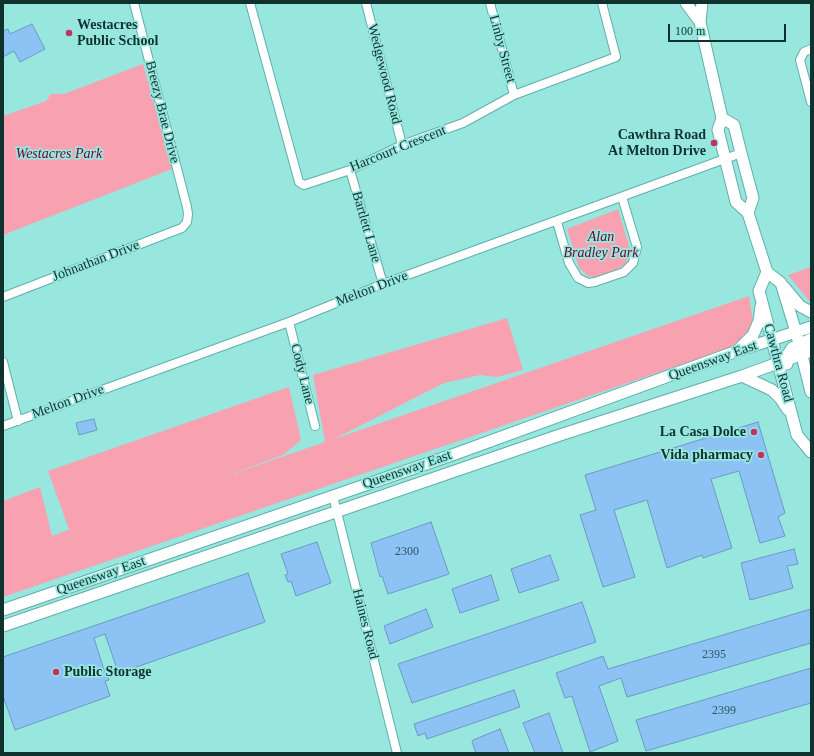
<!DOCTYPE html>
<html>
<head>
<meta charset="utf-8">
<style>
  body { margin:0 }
  #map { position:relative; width:814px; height:756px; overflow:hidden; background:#97e7df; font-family:Georgia,serif }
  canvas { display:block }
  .frame { position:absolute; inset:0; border:4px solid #10322f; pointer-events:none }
  .scale { position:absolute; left:668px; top:24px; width:118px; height:18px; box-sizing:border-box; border:2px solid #10322f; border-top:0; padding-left:5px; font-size:12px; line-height:14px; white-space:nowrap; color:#10322f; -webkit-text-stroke:3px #97e7df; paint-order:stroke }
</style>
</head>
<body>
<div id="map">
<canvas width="814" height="756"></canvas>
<div class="frame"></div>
<div class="scale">100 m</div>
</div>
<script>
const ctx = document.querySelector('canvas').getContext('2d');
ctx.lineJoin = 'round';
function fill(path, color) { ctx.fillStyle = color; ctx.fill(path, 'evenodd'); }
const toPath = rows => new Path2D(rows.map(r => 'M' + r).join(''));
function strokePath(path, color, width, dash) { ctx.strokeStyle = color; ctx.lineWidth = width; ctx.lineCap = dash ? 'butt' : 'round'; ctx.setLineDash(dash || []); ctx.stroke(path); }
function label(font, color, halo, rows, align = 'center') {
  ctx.font = font + ' Georgia,serif'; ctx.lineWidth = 3.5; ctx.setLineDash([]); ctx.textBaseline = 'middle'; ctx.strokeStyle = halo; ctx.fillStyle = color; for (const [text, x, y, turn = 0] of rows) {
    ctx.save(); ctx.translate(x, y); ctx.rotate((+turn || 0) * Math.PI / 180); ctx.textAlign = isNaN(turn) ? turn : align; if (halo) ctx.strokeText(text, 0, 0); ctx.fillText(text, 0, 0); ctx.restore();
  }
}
const green = toPath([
  [143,64,172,169,3,235,3,116,46,101,51,94,64,94],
  [618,209,630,249,629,258,625,264,616,270,594,277,588,276,579,268,567,229],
  [811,267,811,303,788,275],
  [749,296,756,339,3,597,3,501,40,487,52,536,71,529,69,529,48,471,289,387,301,440,283,455,218,479,325,442,313,375,507,318,523,370,497,377,480,375,444,383,334,439]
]);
const building = toPath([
  [32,24,45,49,20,62,14,51,3,57,3,31,8,29,10,34,32,24],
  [94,419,97,430,79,435,76,423,94,419],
  [758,422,785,513,778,517,785,536,760,543,739,471,711,479,732,548,703,558,702,555,667,568,647,500,614,510,635,577,603,587,580,515,596,510,585,475,758,422],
  [431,522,449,574,388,594,382,576,380,577,371,543,431,522],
  [317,542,331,583,296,596,291,581,288,582,285,575,288,574,281,554,317,542],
  [794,549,798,564,787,566,793,588,750,600,741,563,794,549],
  [550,555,559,580,519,593,511,569,550,555],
  [248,573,265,622,108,677,109,680,105,681,110,696,15,730,3,696,3,657,248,573],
  [105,634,116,666,104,670,94,638,105,634],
  [491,575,499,600,460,613,452,589,491,575],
  [582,602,596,642,412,703,398,664,582,602],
  [426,609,433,627,390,644,384,626,426,609],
  [811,609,811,643,627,697,621,678,599,686,618,741,590,752,572,696,565,698,556,673,603,656,608,669,811,609],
  [811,668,811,703,646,751,636,720,811,668],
  [514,690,520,707,427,739,425,733,418,736,414,724,514,690],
  [549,713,563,753,535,753,523,723,549,713],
  [500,729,509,753,476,753,472,742,473,740,500,729]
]);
const minor = toPath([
  [250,3,299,182,304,185,350,170,402,145,463,123,514,95,616,57,602,3],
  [366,3,402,145],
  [490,3,514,95],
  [811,49,804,52,800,60,811,102],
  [350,170,383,284],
  [557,222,569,263,578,278,588,283,595,282,624,272,633,263,637,247,622,197],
  [3,297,174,231,182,228,187,222,188,214,187,207,134,3],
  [289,322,315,426],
  [3,362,18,421],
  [3,426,289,322,383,284,741,153],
  [333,496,397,753]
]);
const secondary = toPath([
  [686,3,700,22],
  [702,3,700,22,722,118,718,130,736,202,748,213,767,272,781,283,796,332,811,392],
  [722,118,734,125,741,153,753,198,748,213],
  [767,272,759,291,797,435,811,452],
  [784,287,800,306,811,312],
  [739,349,753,335,759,321,761,306],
  [787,364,788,354,792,348,811,339],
  [742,376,772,390,780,398,788,410],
  [3,610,455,454,737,351,811,327],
  [3,626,557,436,742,376,811,351]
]);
const markers = [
  [69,33,4,"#c1325d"],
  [714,143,4,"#c1325d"],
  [754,432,4,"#c1325d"],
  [761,455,4,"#c1325d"],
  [56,672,4,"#c1325d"]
];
const numberNames = [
  ["2300",407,552],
  ["2395",714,655],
  ["2399",724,711]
];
const poiNames = [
  ["Westacres",77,25,"left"],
  ["Public School",77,41,"left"],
  ["Cawthra Road",706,135],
  ["At Melton Drive",706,151],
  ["La Casa Dolce",746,432],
  ["Vida pharmacy",753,455],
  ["Public Storage",64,672,"left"]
];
const streetNames = [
  ["Linby Street",502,49,75],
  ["Wedgewood Road",384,74,76],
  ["Breezy Brae Drive",162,112,76],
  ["Harcourt Crescent",398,149,-22],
  ["Bartlett Lane",366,227,74],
  ["Johnathan Drive",96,261,-21],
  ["Melton Drive",372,289,-21],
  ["Queensway East",713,361,-20],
  ["Cawthra Road",778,363,75],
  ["Cody Lane",302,374,76],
  ["Melton Drive",68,402,-20],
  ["Queensway East",407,470,-19],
  ["Queensway East",101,576,-19],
  ["Haines Road",365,624,76]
];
const parkNames = [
  ["Westacres Park",59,154],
  ["Alan",601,237],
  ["Bradley Park",601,253]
];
fill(green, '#f8a1b1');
fill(building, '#8dc2f4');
strokePath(building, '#6c99c3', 1);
strokePath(minor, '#5fafa8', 10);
strokePath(secondary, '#5fafa8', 13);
strokePath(minor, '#fff', 8);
strokePath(secondary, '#fff', 11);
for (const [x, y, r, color] of markers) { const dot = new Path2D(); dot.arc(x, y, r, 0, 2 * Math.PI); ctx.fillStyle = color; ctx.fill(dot); strokePath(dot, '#97e7df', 1.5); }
label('12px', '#2f5660', null, numberNames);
label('bold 14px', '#10322f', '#97e7df', poiNames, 'right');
label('14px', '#10322f', '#97e7df', streetNames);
label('italic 14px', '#74002e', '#97e7df', parkNames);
</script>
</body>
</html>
